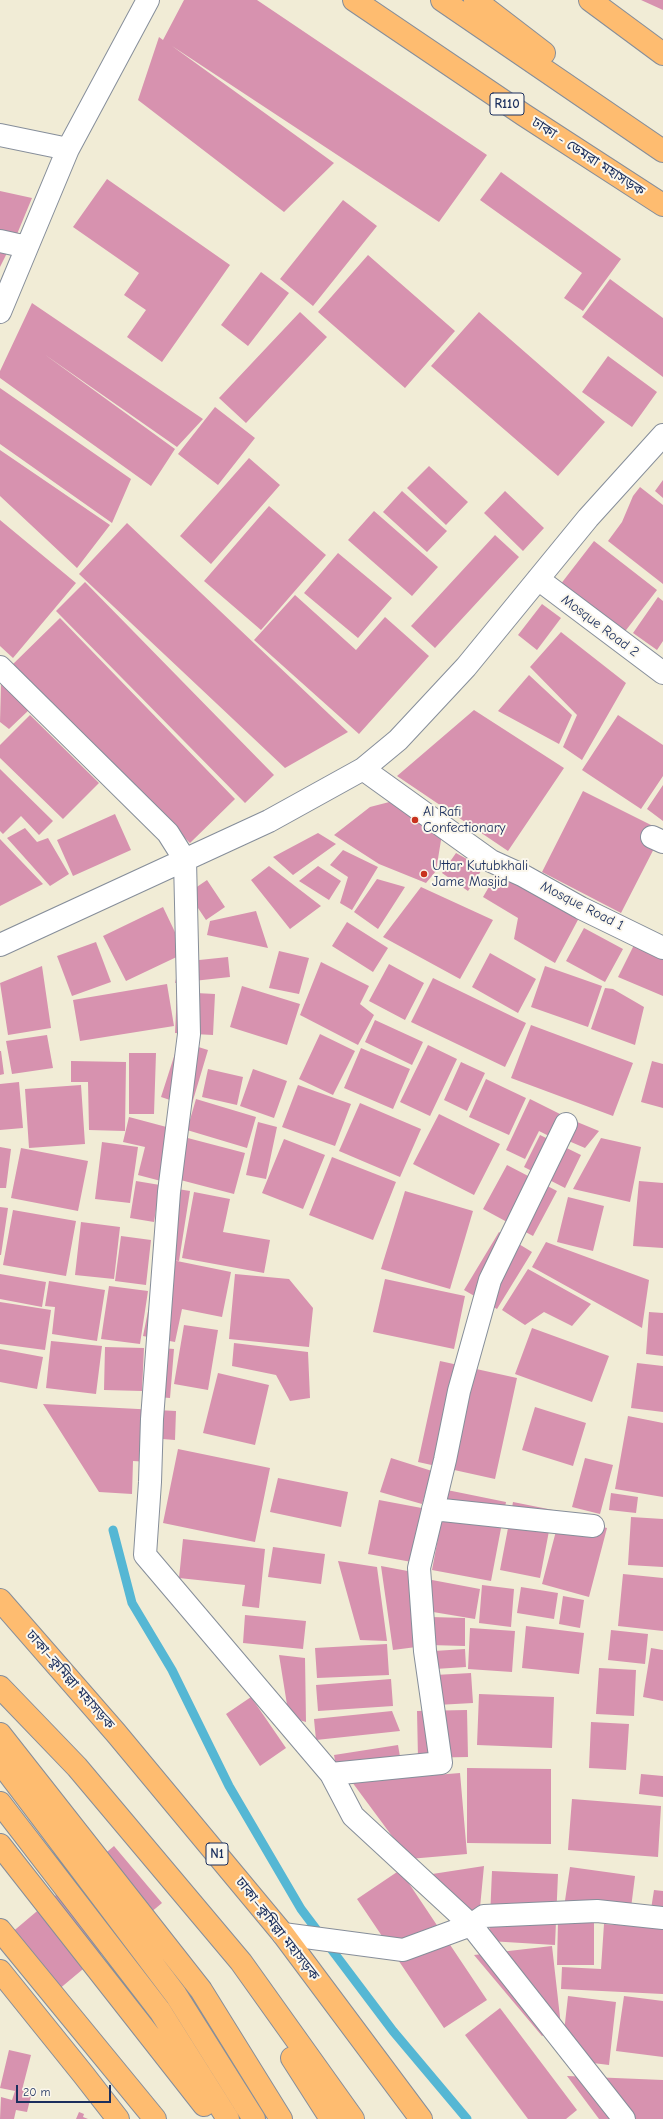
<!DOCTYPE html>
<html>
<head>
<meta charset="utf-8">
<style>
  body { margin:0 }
  #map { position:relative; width:663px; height:2119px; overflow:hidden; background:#f1ecd6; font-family:"Comic Neue",sans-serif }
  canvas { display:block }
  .scale { position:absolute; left:16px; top:2085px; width:95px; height:18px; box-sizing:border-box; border:2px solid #1b2f5e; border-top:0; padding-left:5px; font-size:12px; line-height:14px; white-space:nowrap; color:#1b2f5e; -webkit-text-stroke:3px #fbf7ec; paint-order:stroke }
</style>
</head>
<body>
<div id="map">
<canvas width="663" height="2119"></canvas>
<div class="scale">20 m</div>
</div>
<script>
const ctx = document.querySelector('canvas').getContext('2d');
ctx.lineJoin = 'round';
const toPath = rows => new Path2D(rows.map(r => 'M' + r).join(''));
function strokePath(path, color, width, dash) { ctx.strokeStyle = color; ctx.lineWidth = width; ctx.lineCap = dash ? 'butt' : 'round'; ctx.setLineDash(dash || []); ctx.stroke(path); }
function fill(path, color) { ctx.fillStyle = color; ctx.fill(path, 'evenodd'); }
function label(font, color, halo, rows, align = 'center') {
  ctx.font = font + ' "Comic Neue","Noto Sans Bengali",sans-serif'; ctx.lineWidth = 4; ctx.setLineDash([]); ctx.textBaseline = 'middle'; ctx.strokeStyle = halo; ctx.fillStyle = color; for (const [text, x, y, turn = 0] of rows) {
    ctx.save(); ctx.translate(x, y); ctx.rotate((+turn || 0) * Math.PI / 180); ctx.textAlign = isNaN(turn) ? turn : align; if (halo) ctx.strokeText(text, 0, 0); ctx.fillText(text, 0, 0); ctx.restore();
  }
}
const stream = toPath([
  [113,1530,132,1603,172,1670,229,1786,301,1909,393,2031,467,2119]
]);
const building = toPath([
  [184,0,257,0,487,155,439,222,172,46,334,163,284,212,138,100,159,37,163,40],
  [641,0,663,0,663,10],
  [501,172,621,259,583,311,564,298,582,273,480,200],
  [107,179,230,265,162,362,127,337,146,310,124,295,139,273,73,227],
  [0,191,32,198,15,239,0,236],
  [343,200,377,226,313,306,280,279],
  [0,249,8,251,0,267],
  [368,255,455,331,405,388,318,312],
  [261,272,289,293,248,346,221,325],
  [610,279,663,318,663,377,582,317],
  [32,303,203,419,177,447,44,354,175,449,151,486,0,378,0,371],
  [300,312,327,337,246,423,219,398],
  [479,312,605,422,558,476,431,366],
  [608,356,657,392,632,427,582,392],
  [0,388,131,479,112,523,0,444],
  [215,407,255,438,218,485,178,454],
  [0,450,110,525,77,568,0,496],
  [249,458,280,485,211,564,180,536],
  [429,466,468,502,446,525,407,488],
  [663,480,663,498,655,491],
  [640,487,663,505,663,584,608,541,622,522,633,496],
  [402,491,447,531,427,552,383,512],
  [505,491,544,528,523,551,484,513],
  [269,506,326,555,261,630,204,581],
  [374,511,438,567,412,596,348,540],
  [0,520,76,583,13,658,0,646],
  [127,523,348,732,285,768,79,574],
  [495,535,519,557,435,648,411,626],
  [594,541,657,590,623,634,560,585],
  [338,553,392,598,358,638,304,593],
  [85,582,274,775,245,803,56,611],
  [295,595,356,650,385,617,429,656,359,734,254,640],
  [658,597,663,601,663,641,657,650,633,633],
  [542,604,561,618,537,650,518,635],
  [60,618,235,799,190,843,10,667],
  [561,632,626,683,582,760,563,747,577,715,530,667],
  [529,675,572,715,559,744,498,711],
  [1,684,30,709,9,729,0,722],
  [474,710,564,768,508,851,397,776],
  [30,715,99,783,63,819,0,758,0,745],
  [618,715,663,745,663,776,641,809,582,770],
  [0,769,53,821,39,835,21,816,3,834,0,831],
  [663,785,663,821,647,809],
  [583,791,663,831,621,913,542,872],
  [397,800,442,834,436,871,426,883,379,864,334,835,370,807],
  [115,814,131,850,73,876,57,840],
  [25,828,37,842,48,838,69,874,50,886,7,838],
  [318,833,336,844,293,875,273,857],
  [0,839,43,884,0,906],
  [343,850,378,867,352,910,340,903,348,877,330,865],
  [456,853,483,868,468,891,442,873],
  [269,866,321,906,290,929,251,880],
  [318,866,341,881,329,900,299,881],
  [497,873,580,916,555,963,514,939,518,918,483,897],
  [377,879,405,887,378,929,354,912],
  [207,880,225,907,206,920,188,893],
  [421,887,493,920,460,979,383,937],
  [163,907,185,953,126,981,103,936],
  [256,911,268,948,207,935,210,921],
  [347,922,388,948,373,972,332,946],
  [584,928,623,949,605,982,566,961],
  [96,942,111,982,72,996,57,956],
  [635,943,663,956,663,996,618,977],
  [279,951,309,958,299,994,269,988],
  [490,953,536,979,518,1013,472,987],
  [228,957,230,977,175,983,180,962],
  [321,962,369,986,360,1004,374,1015,358,1045,300,1015],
  [389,964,424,983,405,1020,369,1001],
  [42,966,51,1028,8,1035,0,983],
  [545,966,602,986,588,1027,531,1007],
  [433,978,526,1023,505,1067,411,1022],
  [167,984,174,1026,80,1041,73,1000],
  [242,986,300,1004,287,1045,230,1027],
  [605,988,613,989,644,1007,635,1045,591,1029],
  [177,992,215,994,213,1035,175,1033],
  [375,1020,423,1042,412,1065,365,1042],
  [531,1025,633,1063,613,1116,511,1078],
  [320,1034,355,1051,333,1095,299,1079],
  [47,1035,53,1068,12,1074,6,1041],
  [179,1041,208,1050,191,1107,161,1097],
  [428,1045,457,1059,430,1116,400,1102],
  [361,1048,410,1069,393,1109,344,1088],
  [0,1051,1,1051,4,1074,0,1075],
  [129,1053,156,1053,154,1114,129,1114],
  [71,1061,126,1062,125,1131,89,1130,88,1082,71,1082],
  [652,1061,663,1064,663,1108,641,1102],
  [461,1062,485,1073,467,1111,444,1100],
  [208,1069,243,1077,237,1105,202,1097],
  [253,1069,287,1081,274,1118,240,1106],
  [486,1079,526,1098,509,1135,469,1117],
  [19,1082,23,1128,0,1130,0,1084],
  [81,1085,85,1144,29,1148,25,1089],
  [298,1085,351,1104,335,1146,282,1127],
  [196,1099,256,1117,247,1148,187,1130],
  [530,1099,560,1114,549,1136,539,1131,525,1159,506,1150],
  [360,1103,421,1129,400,1177,339,1151],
  [439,1114,500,1144,474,1195,413,1164],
  [129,1117,174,1129,161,1181,138,1175,145,1147,123,1142],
  [565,1117,599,1131,585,1148,557,1136],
  [258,1122,277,1127,266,1179,246,1175],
  [540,1135,581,1155,565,1188,524,1167],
  [180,1136,245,1153,234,1194,169,1177],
  [601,1138,641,1147,630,1202,573,1189],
  [284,1139,325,1155,303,1209,262,1193],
  [102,1142,138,1147,130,1203,95,1199],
  [0,1147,11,1149,6,1188,0,1188],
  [21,1148,88,1161,78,1211,11,1198],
  [332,1157,396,1182,373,1240,309,1215],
  [507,1165,557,1191,533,1236,483,1209],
  [136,1181,160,1185,154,1222,130,1218],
  [639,1181,663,1183,663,1248,633,1246],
  [165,1187,190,1191,179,1261,172,1260,231,1272,222,1317,182,1309,175,1342,143,1336,159,1257],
  [405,1191,473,1211,450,1289,381,1269],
  [194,1192,230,1199,223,1232,270,1240,264,1273,182,1258],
  [568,1197,604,1206,593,1251,557,1242],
  [0,1207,8,1208,1,1255,0,1255],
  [13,1210,76,1221,66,1276,3,1265],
  [81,1222,120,1227,114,1279,75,1275],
  [499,1232,532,1252,497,1309,464,1290],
  [121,1236,151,1240,146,1285,115,1281],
  [546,1242,649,1280,642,1328,532,1267],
  [528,1269,591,1304,572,1326,544,1312,525,1325,502,1310],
  [0,1274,46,1282,42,1307,0,1299],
  [235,1274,289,1279,313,1308,309,1347,229,1339],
  [385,1279,465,1296,454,1349,373,1332],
  [49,1281,105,1290,97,1341,52,1334,55,1307,45,1306],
  [109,1286,148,1291,140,1344,101,1339],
  [0,1302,51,1310,45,1350,0,1344],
  [649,1312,663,1313,663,1356,646,1354],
  [184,1325,218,1330,208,1390,174,1384],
  [532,1328,609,1356,592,1402,515,1374],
  [51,1341,102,1346,96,1394,46,1388],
  [234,1343,308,1352,310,1398,290,1401,276,1375,232,1366],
  [105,1347,144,1348,142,1391,104,1390],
  [149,1347,174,1349,170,1398,145,1396],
  [0,1349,43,1357,37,1389,0,1382],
  [440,1361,517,1378,495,1479,418,1462],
  [637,1363,663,1366,663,1412,631,1408],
  [218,1373,269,1385,255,1445,203,1433],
  [43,1404,176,1411,175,1440,150,1438,149,1462,133,1461,132,1494,99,1492],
  [535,1407,586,1423,573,1466,522,1450],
  [628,1416,663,1423,663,1497,615,1489],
  [178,1449,270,1468,255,1542,163,1523],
  [391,1458,432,1471,422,1504,380,1492],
  [585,1458,613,1465,600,1514,572,1507],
  [278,1478,348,1492,341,1527,270,1512],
  [447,1490,506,1502,491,1581,432,1570],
  [611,1493,638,1497,636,1513,609,1510],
  [379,1500,427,1509,417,1563,368,1554],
  [513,1502,553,1510,540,1578,500,1570],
  [560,1516,607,1528,589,1597,542,1584],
  [631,1517,663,1519,663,1567,628,1565],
  [183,1539,265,1549,259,1608,242,1606,245,1585,179,1578],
  [273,1547,325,1554,321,1584,268,1577],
  [338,1561,377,1567,387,1641,360,1640],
  [381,1566,413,1572,424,1646,393,1650],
  [623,1574,663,1578,663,1631,618,1626],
  [432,1580,480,1589,475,1619,427,1611],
  [482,1585,514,1589,511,1627,479,1623],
  [521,1587,558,1593,554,1619,517,1613],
  [563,1596,584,1600,580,1628,559,1624],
  [245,1615,306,1621,303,1649,243,1643],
  [431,1617,465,1618,465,1646,430,1645],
  [526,1626,584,1633,579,1674,522,1668],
  [470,1628,515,1631,512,1672,468,1669],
  [611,1630,648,1634,645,1664,608,1660],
  [387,1644,389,1675,317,1678,315,1648],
  [651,1648,663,1650,663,1701,643,1697],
  [465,1649,466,1667,435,1669,434,1651],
  [279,1655,305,1658,306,1722,289,1717],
  [599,1668,636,1670,634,1716,596,1714],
  [471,1673,473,1703,437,1705,435,1675],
  [391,1679,393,1706,318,1711,316,1685],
  [479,1694,554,1697,552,1748,477,1745],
  [251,1697,286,1748,260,1766,226,1714],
  [467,1710,468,1757,418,1758,417,1711],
  [392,1711,400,1731,316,1740,314,1719],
  [591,1722,629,1724,626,1770,589,1768],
  [398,1745,402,1768,338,1778,334,1755],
  [467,1768,551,1769,551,1844,467,1843],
  [460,1773,467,1854,409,1859,352,1782],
  [641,1774,663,1776,663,1797,639,1794],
  [572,1799,661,1806,658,1857,568,1850],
  [114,1846,162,1903,58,1990,10,1934],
  [484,1866,476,1949,413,1877],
  [570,1867,635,1876,629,1924,563,1914],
  [400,1870,487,2000,444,2028,357,1899],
  [492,1871,558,1874,555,1945,489,1941],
  [654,1890,663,1891,663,1924,649,1922],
  [558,1922,594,1923,594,1965,557,1965],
  [604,1924,663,1928,663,1994,561,1989,562,1967,601,1969],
  [552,1946,561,2026,542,2036,474,1955],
  [568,1996,616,2002,609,2065,561,2059],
  [624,1996,663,2001,663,2057,616,2051],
  [500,2008,577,2110,566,2119,528,2119,465,2035],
  [9,2050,31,2055,22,2090,32,2092,27,2112,16,2110,14,2119,0,2119,1,2097,12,2100,15,2091,0,2088],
  [567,2076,663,2080,663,2119,599,2119],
  [79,2112,84,2114,83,2117,88,2119,76,2119]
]);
const minor = toPath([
  [0,135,68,149],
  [0,241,27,247],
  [0,312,68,149,148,0],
  [538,579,663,673],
  [0,667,168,833,185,860,189,1034,169,1192,152,1419,150,1482,145,1555,331,1774,353,1816,471,1925,624,2119],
  [363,769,491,861,522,875,581,908,663,948],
  [652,837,663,842],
  [0,945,269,821,363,769,398,740,466,667,588,518,663,435],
  [433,1509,593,1526],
  [331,1774,441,1763,425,1651,419,1568,445,1460,459,1391,490,1280,566,1124],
  [283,1934,403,1950,471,1925,484,1916,597,1911,663,1918]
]);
const primary = toPath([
  [354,0,524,115,663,205],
  [590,0,663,54],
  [0,1600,116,1733,283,1934,421,2119],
  [0,1971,83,2074,118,2119]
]);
const trunk = toPath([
  [0,1687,77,1767,241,1962,353,2119],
  [0,1734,201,1990,281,2119],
  [0,1762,176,1995,254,2119],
  [0,1803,160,2011,228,2119],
  [0,1845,204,2105],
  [0,1930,155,2119],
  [292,2058,331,2119]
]);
const motorway = toPath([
  [442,0,663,151],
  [475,0,544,53]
]);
const markers = [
  [415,820,4,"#c8321e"],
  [424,874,4,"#c8321e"]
];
const shields = [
  [507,104,34],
  [217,1854,22]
];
const shieldNames = [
  ["R110",507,104],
  ["N1",217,1854]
];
const streetNames = [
  ["ঢাকা - ডেমরা মহাসড়ক",588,157,33],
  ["Mosque Road 2",600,626,37],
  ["Mosque Road 1",582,906,27],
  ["ঢাকা–কুমিল্লা মহাসড়ক",70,1680,49],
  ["ঢাকা–কুমিল্লা মহাসড়ক",277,1929,52]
];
const poiNames = [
  ["Al Rafi",423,812],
  ["Confectionary",423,828],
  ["Uttar Kutubkhali",432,866],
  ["Jame Masjid",432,882]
];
strokePath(stream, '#55b7d4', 9);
fill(building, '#d792af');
strokePath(minor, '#868e9a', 24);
strokePath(primary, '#868e9a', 24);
strokePath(trunk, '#868e9a', 24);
strokePath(motorway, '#868e9a', 24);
strokePath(minor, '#fff', 22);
strokePath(primary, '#febc70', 22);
strokePath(trunk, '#febc70', 22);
strokePath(motorway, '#febc70', 22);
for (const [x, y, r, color] of markers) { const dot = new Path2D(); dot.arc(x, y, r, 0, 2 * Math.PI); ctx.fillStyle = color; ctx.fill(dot); strokePath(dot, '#fbf7ec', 1.5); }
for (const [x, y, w] of shields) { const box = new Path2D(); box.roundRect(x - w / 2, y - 11, w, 22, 3); ctx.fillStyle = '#fbf7ec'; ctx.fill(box); strokePath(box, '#1b2f5e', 1); }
label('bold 13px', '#1b2f5e', null, shieldNames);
label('14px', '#1b2f5e', '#fbf7ec', streetNames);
label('14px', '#1b2f5e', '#fbf7ec', poiNames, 'left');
</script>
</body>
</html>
